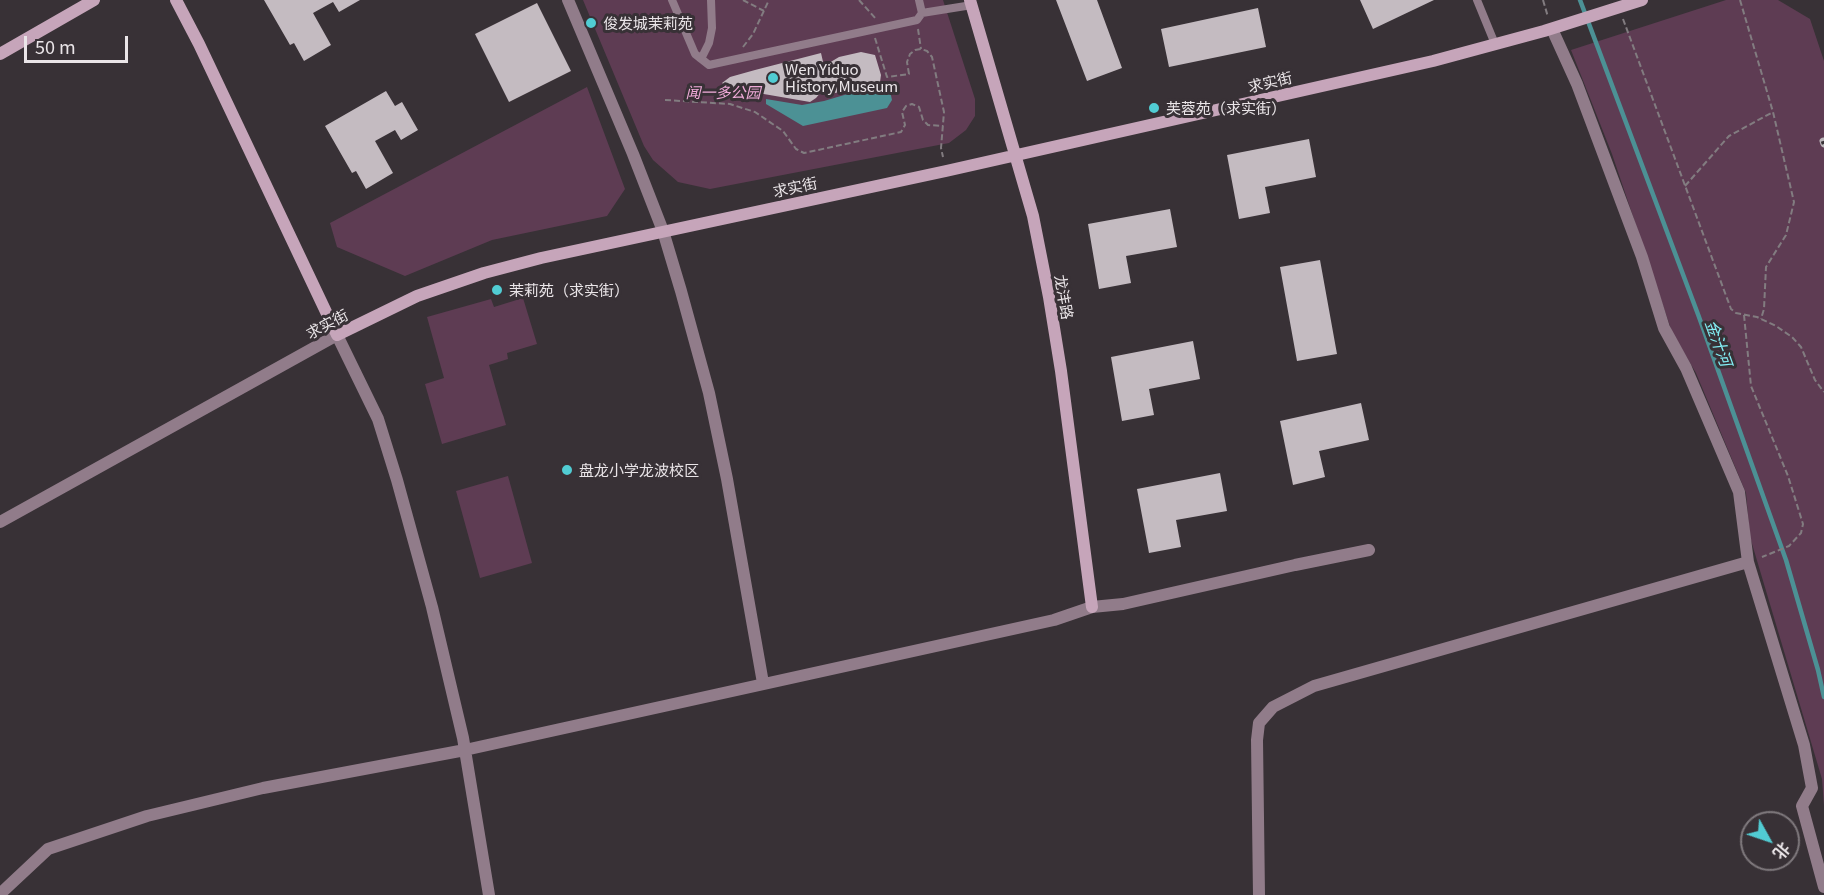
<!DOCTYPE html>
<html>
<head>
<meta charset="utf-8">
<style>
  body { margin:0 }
  #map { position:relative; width:1824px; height:895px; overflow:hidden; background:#383136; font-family:Georgia,"Noto Sans SC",serif }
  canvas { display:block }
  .north { position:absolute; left:1740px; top:811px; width:60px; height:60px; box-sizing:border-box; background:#383136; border:2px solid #7f797d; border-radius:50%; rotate:130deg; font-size:16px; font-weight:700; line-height:24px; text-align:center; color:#eae5e8 }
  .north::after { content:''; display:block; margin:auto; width:21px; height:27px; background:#51ccd3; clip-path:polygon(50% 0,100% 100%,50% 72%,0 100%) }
  .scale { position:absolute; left:24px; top:36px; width:104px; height:27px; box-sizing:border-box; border:3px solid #eae5e8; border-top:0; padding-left:8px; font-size:18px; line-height:21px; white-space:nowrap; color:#eae5e8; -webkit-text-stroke:4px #383136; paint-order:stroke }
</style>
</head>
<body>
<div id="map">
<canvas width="1824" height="895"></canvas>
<div class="north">北</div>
<div class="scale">50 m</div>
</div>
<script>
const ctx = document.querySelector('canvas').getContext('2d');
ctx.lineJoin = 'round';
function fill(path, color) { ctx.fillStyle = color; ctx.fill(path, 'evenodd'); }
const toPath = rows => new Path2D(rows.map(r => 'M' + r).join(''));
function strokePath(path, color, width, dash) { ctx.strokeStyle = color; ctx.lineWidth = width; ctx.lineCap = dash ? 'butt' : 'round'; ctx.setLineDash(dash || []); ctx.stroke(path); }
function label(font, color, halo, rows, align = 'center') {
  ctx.font = font + ' Georgia,"Noto Sans SC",serif'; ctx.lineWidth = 6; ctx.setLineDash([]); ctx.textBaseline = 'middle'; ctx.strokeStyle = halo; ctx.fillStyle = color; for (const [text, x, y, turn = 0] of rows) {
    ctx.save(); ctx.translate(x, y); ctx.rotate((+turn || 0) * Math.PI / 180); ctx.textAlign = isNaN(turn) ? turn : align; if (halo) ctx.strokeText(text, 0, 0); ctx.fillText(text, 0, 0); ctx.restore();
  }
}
const green = toPath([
  [583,0,943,0,975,99,975,116,966,130,949,143,710,189,678,182,653,160,644,146],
  [1726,0,1778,0,1810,19,1824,61,1824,806,1822,779,1750,537,1746,493,1696,373,1672,332,1612,154,1571,50],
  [587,87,625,189,607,216,492,240,405,276,337,247,330,223],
  [523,298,537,344,507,353,508,359,489,365,506,425,442,444,425,384,444,378,427,317,491,299,494,307],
  [508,476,532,563,480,578,456,491]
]);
const water = toPath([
  [888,82,892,100,887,108,803,126,766,104,766,99,802,105,824,101]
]);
const stream = toPath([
  [1580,0,1699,317,1786,560,1818,670,1824,697]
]);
const building = toPath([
  [264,0,360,0,339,12,333,2,313,13,331,45,304,61,294,43,290,45],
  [1056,0,1097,0,1122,68,1087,81],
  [1360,0,1434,0,1373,29],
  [537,3,571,71,509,102,475,34],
  [1258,8,1266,47,1169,67,1161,29],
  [861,52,875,55,881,75,880,82,831,94,822,91,816,98,810,102,729,88,722,83,730,77,755,70,821,53,824,66,839,57],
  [386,91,395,106,402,102,418,130,401,140,395,130,375,141,393,173,366,189,356,171,352,173,325,126],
  [1309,139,1316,177,1265,187,1270,213,1239,219,1227,155],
  [1170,209,1177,247,1126,256,1131,283,1099,289,1088,224],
  [1320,260,1337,354,1297,361,1280,267],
  [1193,341,1200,379,1149,389,1154,415,1122,421,1111,357],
  [1361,403,1369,440,1319,451,1325,477,1293,485,1280,421],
  [1220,473,1227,511,1176,520,1181,547,1149,553,1137,489]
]);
const path = toPath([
  [743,0,764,11],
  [859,0,876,19],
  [1543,0,1548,17],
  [1740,0,1773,112,1794,202,1786,235,1766,267,1764,309,1761,319],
  [1623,19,1731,309,1736,313,1757,317,1776,326,1792,337,1801,347,1815,380,1824,392],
  [918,29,921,49],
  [875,38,887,77,909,74,907,62,910,54,915,50,921,49,927,51,932,57,944,112,941,148,943,157],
  [743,47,753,34,769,0],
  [665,100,730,104,755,112,783,131,796,149,804,153,901,132,905,125,902,112,906,106,912,104,919,107,923,120,928,125,943,126],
  [1685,186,1729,136,1773,112],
  [1744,315,1751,386,1788,476,1803,524,1801,533,1789,546,1762,557]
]);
const lane = toPath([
  [672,0,695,54,709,65,917,20,922,13,919,0],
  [1477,0,1495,44],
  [922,13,972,5],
  [701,59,709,43,712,28,711,0]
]);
const street = toPath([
  [568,0,633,154,663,231,681,291,709,393,727,479,763,683],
  [1552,29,1577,84,1642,257,1664,328,1686,368,1739,492,1748,562,1804,745,1812,788,1802,806,1824,887],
  [0,522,337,335,378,419,397,480,432,607,463,738,489,895],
  [0,894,48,849,147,816,263,788,465,750,1054,620,1092,607,1123,604,1295,565,1369,550],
  [1259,895,1257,740,1259,723,1273,707,1314,686,1748,562]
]);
const secondary = toPath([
  [176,0,199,44,337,335,417,296,484,273,541,258,946,171,1433,61,1544,31,1642,0],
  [970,0,1033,216,1049,297,1061,371,1092,607],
  [0,54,94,0]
]);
const rail = toPath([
  [1823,141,1824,144]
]);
const markers = [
  [591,23,6,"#51ccd3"],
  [773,78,6,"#51ccd3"],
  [1154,108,6,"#51ccd3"],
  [497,290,6,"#51ccd3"],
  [567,470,6,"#51ccd3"]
];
const poiNames = [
  ["俊发城茉莉苑",603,23],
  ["Wen Yiduo",785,69],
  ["History Museum",785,86],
  ["芙蓉苑（求实街）",1166,108],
  ["茉莉苑（求实街）",509,290],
  ["盘龙小学龙波校区",579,470]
];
const streetNames = [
  ["求实街",1270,82,-13],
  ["求实街",795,187,-12],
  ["龙沣路",1064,297,80],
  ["求实街",327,324,-28]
];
const parkNames = [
  ["闻一多公园",723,92]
];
const waterNames = [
  ["金汁河",1719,343,70]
];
fill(green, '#5e3c53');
fill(water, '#4c9195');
strokePath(stream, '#4c9195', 4.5);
fill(building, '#c4bbc1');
strokePath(path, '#827c80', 2, [6, 3]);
strokePath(lane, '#917c8a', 8);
strokePath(street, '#917c8a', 12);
strokePath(secondary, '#c6a5ba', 12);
strokePath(rail, '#bbb5b9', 7);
strokePath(rail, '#383136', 4.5, [14]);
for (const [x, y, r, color] of markers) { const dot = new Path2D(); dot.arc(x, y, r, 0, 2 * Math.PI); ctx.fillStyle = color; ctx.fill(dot); strokePath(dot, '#383136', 2); }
label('15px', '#eae5e8', '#383136', poiNames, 'left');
label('15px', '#eae5e8', '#383136', streetNames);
label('italic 15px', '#efaad8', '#383136', parkNames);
label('italic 16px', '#84f0f6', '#383136', waterNames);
</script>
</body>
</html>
